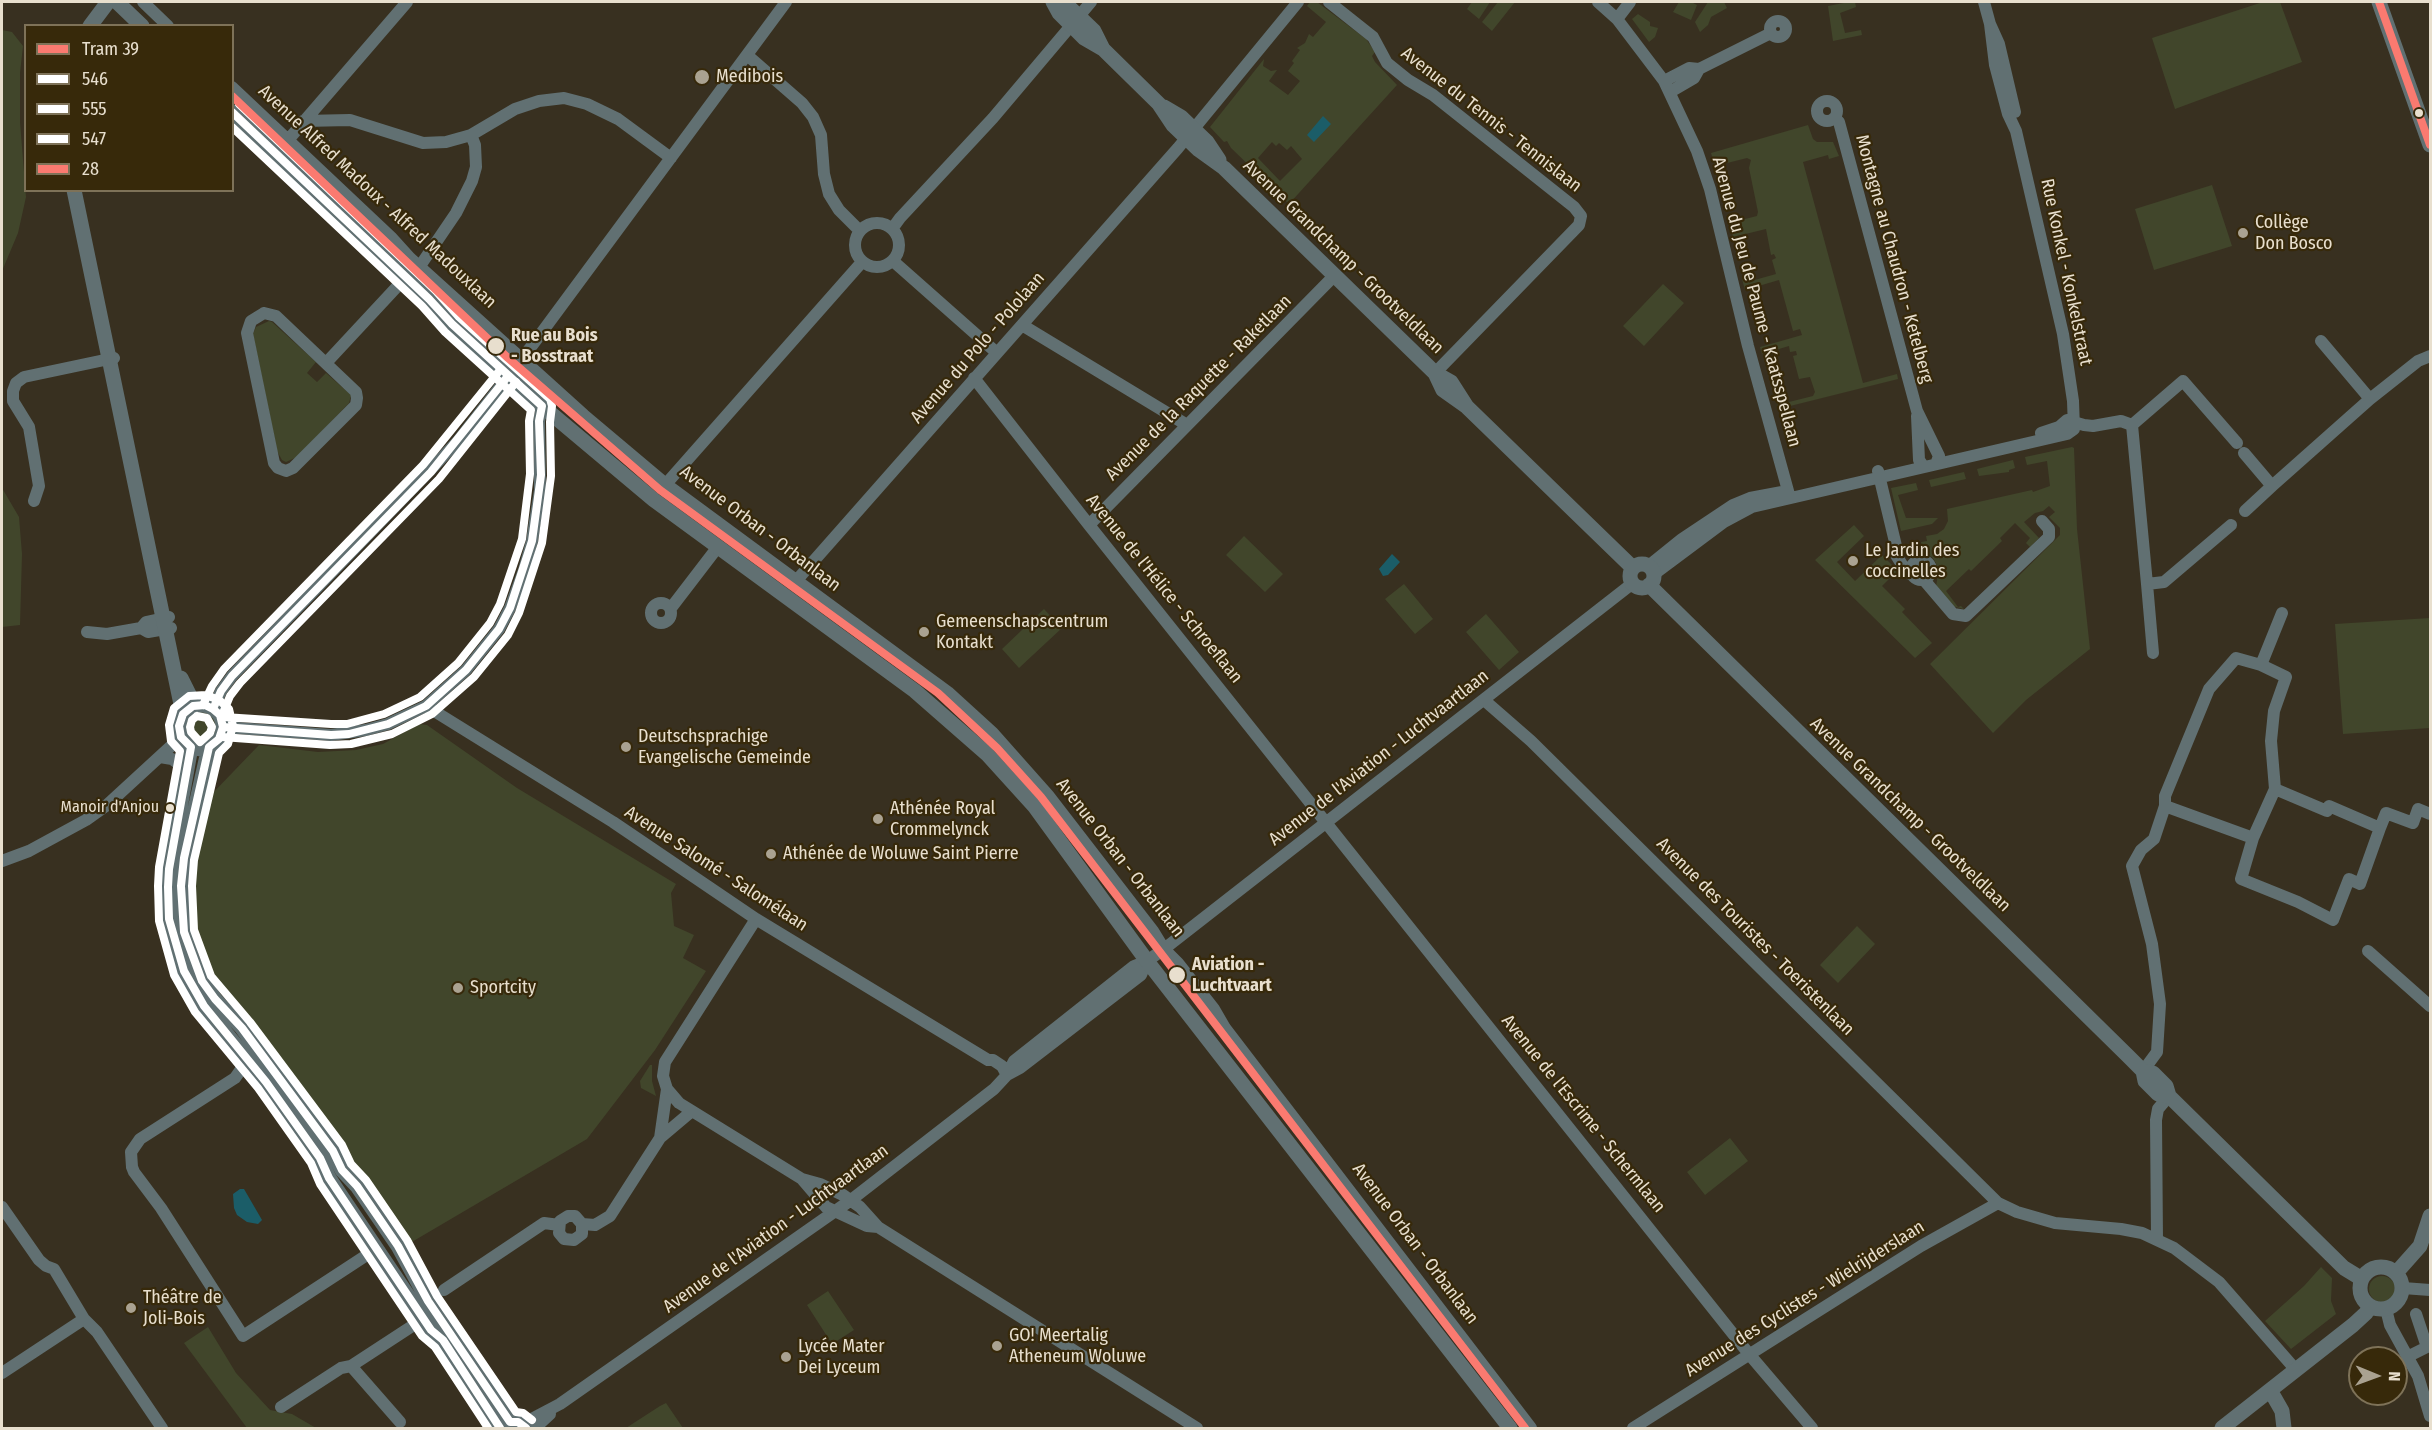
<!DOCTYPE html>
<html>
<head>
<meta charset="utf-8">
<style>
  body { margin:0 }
  #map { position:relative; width:2432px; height:1430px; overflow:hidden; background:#383020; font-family:"Fira Sans Condensed",sans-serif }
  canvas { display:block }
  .frame { position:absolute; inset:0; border:3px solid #e8dfce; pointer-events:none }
  .legend { position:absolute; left:24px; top:24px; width:210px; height:168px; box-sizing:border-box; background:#37290a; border:2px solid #7e7258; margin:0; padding:8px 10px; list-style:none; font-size:18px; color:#e8dfce }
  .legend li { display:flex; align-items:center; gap:12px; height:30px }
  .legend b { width:30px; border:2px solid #7e7258 }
  .north { position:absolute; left:2348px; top:1346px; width:60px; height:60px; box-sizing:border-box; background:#37290a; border:2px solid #7e7258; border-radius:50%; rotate:91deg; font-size:16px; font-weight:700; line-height:24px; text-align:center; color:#e8dfce }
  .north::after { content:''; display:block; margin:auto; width:21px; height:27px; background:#aaa291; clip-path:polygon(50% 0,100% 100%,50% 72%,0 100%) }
</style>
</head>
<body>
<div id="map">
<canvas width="2432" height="1430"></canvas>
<div class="frame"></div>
<ul class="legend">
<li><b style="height:8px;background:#fa7a70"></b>Tram 39</li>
<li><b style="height:8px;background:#fff"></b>546</li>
<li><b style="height:8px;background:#fff"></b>555</li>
<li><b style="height:8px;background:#fff"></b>547</li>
<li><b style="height:8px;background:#fa7a70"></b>28</li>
</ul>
<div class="north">N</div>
</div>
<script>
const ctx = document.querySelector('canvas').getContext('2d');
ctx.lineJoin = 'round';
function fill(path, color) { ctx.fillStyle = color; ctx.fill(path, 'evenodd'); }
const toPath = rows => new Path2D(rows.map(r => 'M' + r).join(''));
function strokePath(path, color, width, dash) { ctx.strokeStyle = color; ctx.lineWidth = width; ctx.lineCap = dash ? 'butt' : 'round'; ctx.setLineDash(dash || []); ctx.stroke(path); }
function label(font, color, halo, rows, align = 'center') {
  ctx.font = font + ' "Fira Sans Condensed",sans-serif'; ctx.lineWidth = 4.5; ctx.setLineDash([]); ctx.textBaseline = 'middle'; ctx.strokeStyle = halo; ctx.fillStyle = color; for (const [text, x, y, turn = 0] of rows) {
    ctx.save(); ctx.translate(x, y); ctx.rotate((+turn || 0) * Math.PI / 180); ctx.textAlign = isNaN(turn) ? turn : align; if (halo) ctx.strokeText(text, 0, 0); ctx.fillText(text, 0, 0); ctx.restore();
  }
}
const green = toPath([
  [1310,2,1317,2,1366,39,1375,52,1372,56,1375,62,1397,85,1289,204,1231,148,1227,141,1224,142,1210,127,1264,59,1263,66,1271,71,1277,70,1269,81,1288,95,1300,81,1288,71,1294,63,1292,61,1300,50,1297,48,1305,43,1309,34,1313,37,1326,22,1307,6],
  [1272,142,1276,146,1279,143,1287,150,1291,146,1302,159,1280,181,1258,158],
  [1472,2,1490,2,1479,19,1467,9],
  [1498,2,1515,2,1492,31,1482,22],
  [1679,2,1691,2,1697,5,1691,20,1673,12],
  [1708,2,1724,2,1727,8,1711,17,1708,25,1700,32,1695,22],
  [1849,2,1855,2,1856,7,1840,13,1845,33,1861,30,1862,35,1833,41,1828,6],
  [2263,2,2280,2,2302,62,2175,109,2152,38],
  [1638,14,1650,22,1650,26,1658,28,1655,37,1649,42,1632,19],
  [2,30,12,32,23,46,20,73,20,122,26,197,18,233,2,271],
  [1808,125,1813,139,1817,142,1833,142,1839,156,1829,159,1828,155,1803,162,1863,383,1897,374,1898,379,1778,409,1777,405,1813,396,1815,392,1810,377,1799,379,1793,356,1797,355,1796,351,1790,352,1789,346,1762,354,1760,347,1802,335,1800,329,1793,331,1779,280,1745,290,1742,279,1748,278,1751,281,1776,274,1772,260,1776,258,1774,254,1771,255,1766,229,1733,237,1729,223,1757,216,1758,212,1749,168,1751,160,1747,158,1715,166,1711,153],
  [2212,185,2232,246,2154,270,2135,209],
  [1663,284,1684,303,1644,346,1623,326],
  [269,321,272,322,316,362,307,373,317,382,326,373,351,395,349,403,297,457,286,462,282,460,277,451,253,334,256,327],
  [2072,447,2074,448,2077,529,2090,649,2026,700,1993,733,1930,664,2060,535,2060,528,2049,517,2055,512,2049,506,2043,511,2035,513,2024,522,2039,538,2030,547,2026,543,2030,538,2015,523,2000,538,2002,541,1971,571,1969,569,1946,591,1958,607,1961,606,1964,609,1952,606,1936,587,1938,574,1936,563,1932,557,1923,553,1921,542,1927,541,1926,536,1937,534,1944,529,1948,521,1947,509,2032,490,2033,492,2050,486,2047,461,2027,465,2025,457],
  [2013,460,2015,468,2009,470,2009,472,1979,476,1977,469],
  [1964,472,1966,479,1931,487,1929,480],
  [1916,483,1918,490,1898,495,1906,518,1938,518,1932,524,1901,531,1891,488],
  [2,488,19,517,22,554,20,625,2,627],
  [1854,525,1864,536,1837,562,1855,581,1882,555,1901,574,1899,577,1895,573,1882,586,1905,609,1902,612,1932,643,1915,658,1815,560],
  [1244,536,1283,574,1265,592,1226,555],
  [1404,584,1433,619,1415,634,1385,599],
  [1044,609,1062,628,1019,668,1002,649],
  [1486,614,1519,652,1499,670,1466,632],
  [2430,618,2430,728,2343,734,2335,624],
  '185 726a16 16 0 1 1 32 0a16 16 0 1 1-32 0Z',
  [419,724,427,725,517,788,676,884,671,893,674,926,694,935,683,958,706,971,655,1050,587,1139,405,1246,317,1113,216,980,198,940,193,919,192,885,208,798,259,745,318,752,356,750,383,744],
  [1857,926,1875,944,1838,983,1820,965],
  [650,1065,652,1065,652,1081,656,1096,641,1088,640,1081],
  [1730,1138,1748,1161,1705,1195,1687,1172],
  [2321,1267,2332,1278,2331,1301,2336,1314,2291,1349,2265,1321,2304,1286],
  '2369 1289a13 13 0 1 1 26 0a13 13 0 1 1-26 0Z',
  [828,1291,854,1330,832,1344,807,1305],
  [208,1327,236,1373,270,1410,292,1414,316,1428,247,1428,184,1343],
  [666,1403,683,1428,626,1428,660,1406]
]);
const water = toPath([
  [1323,116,1331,124,1314,142,1307,135],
  [1392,554,1400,562,1388,575,1383,576,1379,569],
  [240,1189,244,1189,262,1220,258,1224,247,1222,237,1215,234,1208,233,1194]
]);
const minor = toPath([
  [143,2,168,26],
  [1329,2,1373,37,1387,63,1408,80,1433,95,1574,207,1581,216,1579,225,1435,373],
  [1598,2,1617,19,1664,81,1697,151,1710,189,1748,346,1790,498],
  [1984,2,1990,24,1999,44,2015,112],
  [1617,19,1630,2],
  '1770 29a8 8 0 1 1 16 0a8 8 0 1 1-16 0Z',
  [747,55,802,103,813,117,821,135,824,174,829,194,839,210,860,231],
  [1664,81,1689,68,1699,69,1771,33],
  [232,87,391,237,410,258,584,415,666,484,948,692,993,733,1048,795,1153,931,1164,949,1178,963,1214,1009,1225,1028,1531,1428],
  [1670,92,1694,78,1699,69],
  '1817 111a10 10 0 1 1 20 0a10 10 0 1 1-20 0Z',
  [1834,118,1839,122,1917,411,1939,456,1936,464],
  [303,121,350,120,423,143,446,142,471,135,515,109,539,101,564,98,587,104,618,119,671,158],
  [288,140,407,2],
  '855 245a22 22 0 1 1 44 0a22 22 0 1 1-44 0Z',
  [892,229,900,218,993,118,1091,2],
  [893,261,997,353],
  [420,266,456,213,472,181,476,167,475,145,471,135],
  [264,313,276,316,356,392,357,398,356,405,293,468,286,471,278,468,274,463,247,333,251,321,264,313],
  [1022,325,1187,425],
  [2321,341,2370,399],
  [326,363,406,277],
  [974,378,1089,525,1749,1354,1812,1428],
  [1917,416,1919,460,1924,467],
  [2132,425,2183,381,2237,443],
  [2041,433,2059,427,2067,420,2084,425,2093,426,2121,421,2132,425,2147,584,2164,582,2231,525],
  [2244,453,2272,486,2245,511],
  [1878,471,1896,546,1896,555,1906,571,1912,575],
  [666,484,862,262],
  [2272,486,2370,399,2418,361,2430,356],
  [34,501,39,486,29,427,13,401,13,391,16,383,24,377,114,358],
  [1089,525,1334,276],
  '1911 570a10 10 0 1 1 20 0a10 10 0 1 1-20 0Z',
  [1645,565,1651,564,1682,539,1733,505,1750,498,1782,492],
  [1653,575,1724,522,1752,507,2067,434,2074,429,2073,401,2063,334,2016,131,2008,114,1995,65,1990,24],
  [1924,580,1953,614,1966,616,2049,537,2049,529,2042,521],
  [796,581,1178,148,1298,2],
  [2147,584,2153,653],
  '651 613a10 10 0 1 1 20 0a10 10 0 1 1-20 0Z',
  [671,608,717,548],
  [169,617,146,622,141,628,148,632,171,628],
  [87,632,107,634,141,628],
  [2261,665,2282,613],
  [1484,700,1531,741,1998,1203,2017,1212,2055,1223,2121,1229,2142,1233,2174,1248,2219,1282,2296,1370],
  [426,706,613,822,756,919,988,1060,993,1060,1002,1066,1007,1075],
  [213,709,221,691,232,676,458,441,531,347,786,2],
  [223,727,331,735,366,730,388,724,426,706,466,670,499,629,510,608,524,570,532,541,540,490,539,421,542,406],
  [160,757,172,759,188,771],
  [2165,806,2253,838],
  [2380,828,2386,813,2413,823,2418,809,2430,814],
  [2,861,29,851,86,820,107,805,181,737],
  [2368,951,2430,1006],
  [244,1056,242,1068,235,1078,140,1139,131,1152,132,1167,134,1172,161,1208,243,1336,376,1249],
  [2143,1071,2157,1052,2160,1004,2152,944,2132,866,2141,850,2154,839,2165,806,2165,796,2209,689,2236,658,2261,665,2286,677,2274,711,2271,741,2275,789,2253,838,2241,879,2298,902,2333,920,2349,879,2360,884,2380,828,2329,806,2327,811,2275,789],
  [1007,1075,1020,1068,1141,975,1147,961],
  [667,1089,679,1103,692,1111,802,1179,826,1207,867,1226,878,1227],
  [660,1138,667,1089,663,1076,665,1062,756,919],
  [802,1179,820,1184,843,1195,860,1207,878,1227,1197,1428],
  [2,1207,39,1260,46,1266,54,1269,84,1319,97,1332,162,1428],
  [582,1224,582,1234,574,1240,564,1239,559,1233,560,1221,568,1216,575,1216,582,1224,595,1225,610,1216,660,1138,692,1111],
  [2157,1239,2156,1120,2158,1109,2169,1096],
  [2403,1288,2430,1290],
  [444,1290,544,1223,559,1225],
  [2386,1309,2390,1325,2418,1376,2430,1416],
  [2409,1356,2427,1347,2416,1314],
  [351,1366,400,1422],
  [2,1373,84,1319],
  [281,1407,341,1368,351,1366,423,1319],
  [522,1424,560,1404,851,1200,994,1089,1007,1075,1014,1061,1134,966,1147,961,1164,949,1633,583],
  [535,1428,550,1414],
  [1633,1428,1921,1246,1998,1203]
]);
const tertiary = toPath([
  [117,2,142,26],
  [1053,2,1059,13,1084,38,1103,49,1159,104,1173,125,1199,150,1224,168,1435,373,1451,382,1467,407],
  [1059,2,1069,7,1094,31,1103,49],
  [2379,2,2430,145],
  [90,26,108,2],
  [1164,107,1181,117,1207,142,1219,160],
  [232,112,429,299,452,324,542,406,654,500,915,691,987,754,1035,807,1147,961,1510,1428],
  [74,190,183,714],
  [1435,373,1443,390,1467,407,1633,568],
  '1630 576a12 12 0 1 1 24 0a12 12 0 1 1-24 0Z',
  [1649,585,2128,1056,2143,1071,2145,1081,2158,1094,2169,1096],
  [181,678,191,698,199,705],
  '179 727a22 22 0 1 1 44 0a22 22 0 1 1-44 0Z',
  [191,747,169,869,168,887,169,919,172,934,184,971,204,1006,266,1082,320,1158,329,1178,431,1330,443,1340,500,1428],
  [209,747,184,858,181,886,184,932,192,958,202,981,215,999,242,1028,333,1151,342,1170,357,1186,398,1246,428,1301,510,1422],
  [2143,1071,2153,1073,2166,1086,2169,1096,2344,1268,2362,1279],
  '2360 1288a21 21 0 1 1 42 0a21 21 0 1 1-42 0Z',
  [2396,1273,2420,1246,2430,1216],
  [2270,1390,2282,1411,2284,1428],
  [503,1426,515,1421,522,1424,526,1428],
  [2222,1428,2353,1325,2366,1313,2370,1306]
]);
const bus1 = toPath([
  [213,709,221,691,232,676,431,472,508,376],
  [223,727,331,735,349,734,388,724,426,706,466,670,499,629,510,608,532,541,541,475,539,421,542,406,452,324,429,299,232,112],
  [500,1428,443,1340,431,1330,329,1178,320,1158,266,1082,204,1006,184,971,169,919,168,887,169,869,191,747,181,737,179,726,183,714,193,706,205,705,213,709,220,715,223,727,219,739,209,747,184,858,181,886,184,932,202,981,215,999,242,1028,333,1151,342,1170,357,1186,398,1246,428,1301,510,1422,518,1422,526,1428]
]);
const bus2 = toPath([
  [223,713,230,696,240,683,439,479,516,382],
  [197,716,207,718,212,727,210,733,200,742,191,732,190,727,192,720,197,716],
  [222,737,330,745,351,744,392,734,432,714,474,677,508,635,519,613,542,543,551,476,550,422,552,406,550,399,459,317,436,291,239,104]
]);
const bus3 = toPath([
  [203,705,212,686,224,669,423,465,500,370],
  [224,717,331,724,347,724,384,714,420,697,458,663,490,623,500,604,522,539,530,474,529,421,531,410,445,332,422,306,232,127],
  [488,1428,435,1347,422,1336,320,1184,311,1163,258,1088,195,1012,174,975,159,921,158,886,159,867,180,751,171,741,169,725,174,708,189,696,206,695,219,700,229,709,233,726,228,744,219,753,194,860,192,886,194,930,211,976,250,1022,342,1145,351,1164,366,1180,407,1240,437,1296,516,1412,523,1413,532,1420]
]);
const bus4 = toPath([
  [2379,2,2430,145]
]);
const tram1 = toPath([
  [232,96,508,358,660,490,938,693,997,748,1041,797,1525,1428]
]);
const markers = [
  [702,77,8,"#aaa291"],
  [2419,113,5,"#e8dfce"],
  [2243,233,6,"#aaa291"],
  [496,346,9,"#e8dfce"],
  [1853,561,6,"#aaa291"],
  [924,632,6,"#aaa291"],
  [626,747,6,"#aaa291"],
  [170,808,5,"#e8dfce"],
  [878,819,6,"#aaa291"],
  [771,854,6,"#aaa291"],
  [1177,975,9,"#e8dfce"],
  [458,988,6,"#aaa291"],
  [131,1308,6,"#aaa291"],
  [997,1346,6,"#aaa291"],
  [786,1357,6,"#aaa291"]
];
const busNames = [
  ["Manoir d'Anjou",159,808]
];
const poiNames = [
  ["Medibois",716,77],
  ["Collège",2255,223],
  ["Don Bosco",2255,244],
  ["Le Jardin des",1865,551],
  ["coccinelles",1865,572],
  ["Gemeenschapscentrum",936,622],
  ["Kontakt",936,643],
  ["Deutschsprachige",638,737],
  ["Evangelische Gemeinde",638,758],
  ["Athénée Royal",890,809],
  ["Crommelynck",890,830],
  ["Athénée de Woluwe Saint Pierre",783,854],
  ["Sportcity",470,988],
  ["Théâtre de",143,1298],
  ["Joli-Bois",143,1319],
  ["GO! Meertalig",1009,1336],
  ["Atheneum Woluwe",1009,1357],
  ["Lycée Mater",798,1347],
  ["Dei Lyceum",798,1368]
];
const streetNames = [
  ["Avenue du Tennis - Tennislaan",1491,120,38],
  ["Avenue Alfred Madoux - Alfred Madouxlaan",377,197,43],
  ["Avenue Grandchamp - Grootveldlaan",1343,257,44],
  ["Montagne au Chaudron - Ketelberg",1894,259,75],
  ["Rue Konkel - Konkelstraat",2066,272,78],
  ["Avenue du Jeu de Paume - Kaatsspellaan",1756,302,75],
  ["Avenue du Polo - Pololaan",978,348,-49],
  ["Avenue de la Raquette - Raketlaan",1199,388,-45],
  ["Avenue Orban - Orbanlaan",760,529,37],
  ["Avenue de l'Hélice - Schroeflaan",1164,589,51],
  ["Avenue de l'Aviation - Luchtvaartlaan",1379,758,-38],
  ["Avenue Grandchamp - Grootveldlaan",1910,815,44],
  ["Avenue Orban - Orbanlaan",1120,858,52],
  ["Avenue Salomé - Salomélaan",716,869,33],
  ["Avenue des Touristes - Toeristenlaan",1755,937,45],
  ["Avenue de l'Escrime - Schermlaan",1583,1114,51],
  ["Avenue de l'Aviation - Luchtvaartlaan",776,1229,-36],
  ["Avenue Orban - Orbanlaan",1415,1244,53],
  ["Avenue des Cyclistes - Wielrijderslaan",1805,1299,-32]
];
const stopNames = [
  ["Rue au Bois",511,336],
  ["- Bosstraat",511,357],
  ["Aviation -",1192,965],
  ["Luchtvaart",1192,986]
];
fill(green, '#41462b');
fill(water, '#1b5d68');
strokePath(minor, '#617072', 12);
strokePath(tertiary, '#617072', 15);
strokePath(bus1, '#fff', 8);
strokePath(bus2, '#fff', 8);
strokePath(bus3, '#fff', 8);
strokePath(bus4, '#fa7a70', 8);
strokePath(tram1, '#fa7a70', 8);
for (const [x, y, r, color] of markers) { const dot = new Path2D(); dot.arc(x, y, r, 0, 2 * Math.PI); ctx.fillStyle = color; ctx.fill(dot); strokePath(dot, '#37290a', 2); }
label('16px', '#e8dfce', '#37290a', busNames, 'right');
label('18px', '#e8dfce', '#37290a', poiNames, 'left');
label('18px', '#e8dfce', '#37290a', streetNames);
label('bold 18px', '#e8dfce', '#37290a', stopNames, 'left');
</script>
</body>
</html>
